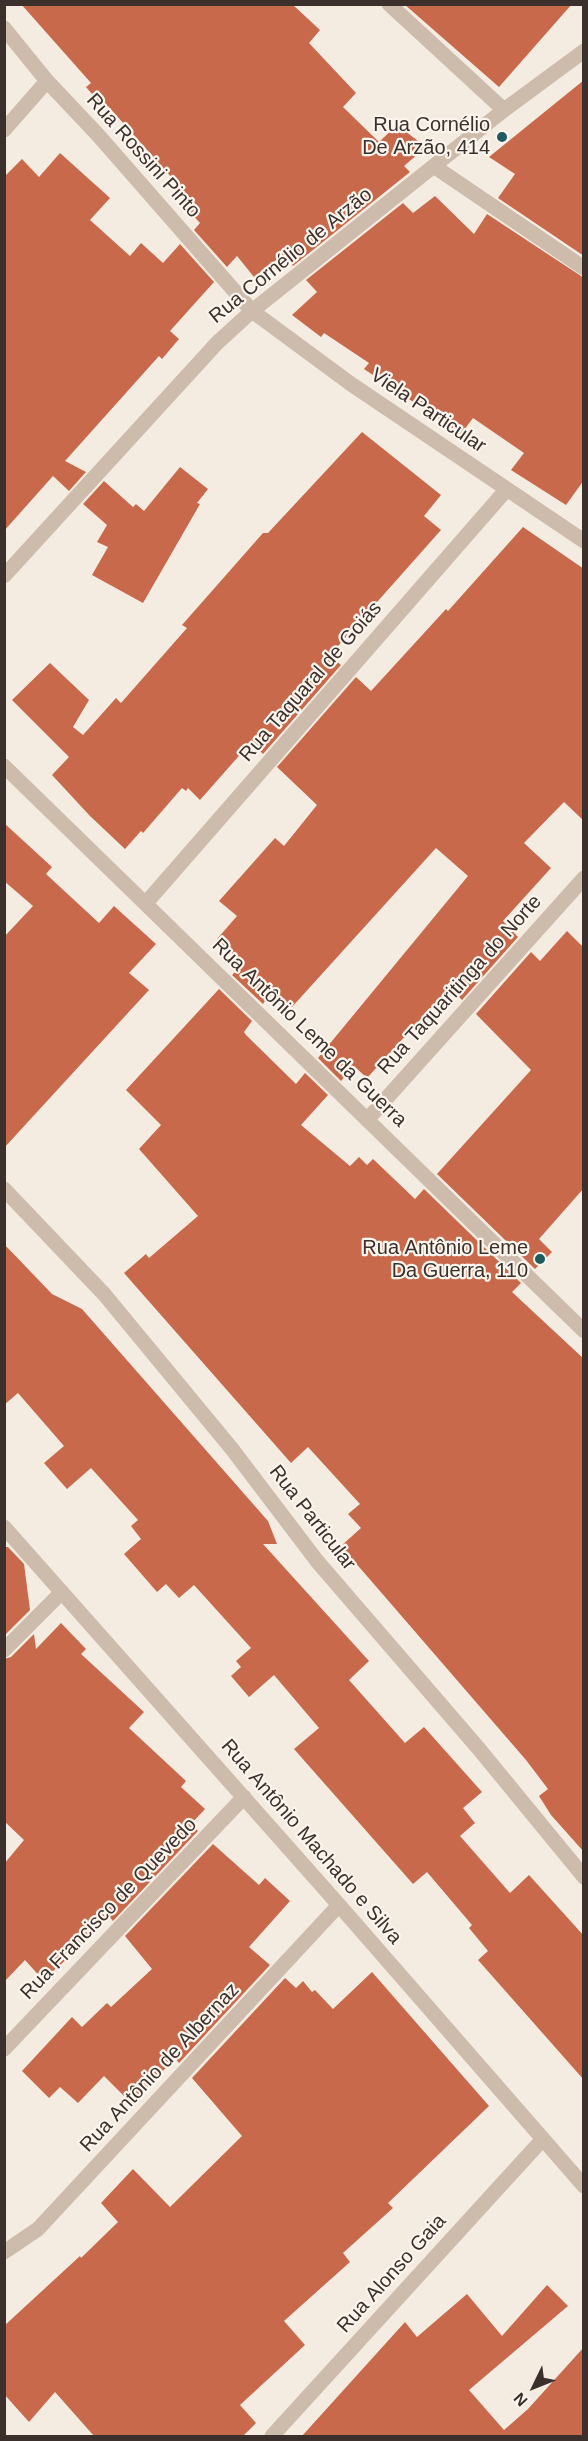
<!DOCTYPE html>
<meta charset="utf-8">
<style>
body{margin:0}
#map{position:relative;width:588px;height:2441px;overflow:hidden;background:#f4ebe1;font-family:Arial,sans-serif}
canvas{display:block}
.frame{position:absolute;inset:0;border:6px solid #3b302b;pointer-events:none}
.north{position:absolute;left:504px;top:2357px;width:60px;height:60px;-webkit-text-stroke:4px #fbf5ee;paint-order:stroke;rotate:227deg;font-size:16px;font-weight:700;line-height:24px;text-align:center;color:#3b302b}
.north::after{content:'';display:block;margin:auto;width:21px;height:27px;background:#3b302b;clip-path:polygon(50% 0,100% 100%,50% 72%,0 100%)}
</style>
<div id="map">
<canvas width="588" height="2441"></canvas>
<div class="frame"></div>
<div class="north">N</div>
</div>
<script>
const ctx = document.querySelector('canvas').getContext('2d');
ctx.lineJoin = 'round';
function fill(path, color) { ctx.fillStyle = color; ctx.fill(path, 'evenodd'); }
const poly = rows => new Path2D(rows.map(r => 'M' + r).join(''));
function trace(path, color, width, dash) { ctx.strokeStyle = color; ctx.lineWidth = width; ctx.lineCap = dash ? 'butt' : 'round'; ctx.setLineDash(dash || []); ctx.stroke(path); }
function drawText(font, color, halo, rows, align = 'center') {
  ctx.font = font + ' Arial,sans-serif'; ctx.lineWidth = 4.5; ctx.setLineDash([]); ctx.textBaseline = 'middle'; ctx.strokeStyle = halo; ctx.fillStyle = color; for (const [text, x, y, turn = 0] of rows) {
    ctx.save(); ctx.translate(x, y); ctx.rotate((+turn || 0) * Math.PI / 180); ctx.textAlign = isNaN(turn) ? turn : align; if (halo) ctx.strokeText(text, 0, 0); ctx.fillText(text, 0, 0); ctx.restore();
  }
}
fill(poly([
 [21,4,292,4,320,30,309,43,356,93,343,107,379,142,397,125,426,147,404,166,410,172,293,266,283,255,254,277,237,256,227,267,194,230,200,223,190,212,197,206,108,106,105,109,86,87,91,83],
 [404,4,572,4,499,87],
 [584,80,584,256,498,198,515,174,489,157],
 [60,153,110,198,90,220,130,256,141,243,163,263,180,244,214,282,170,331,179,339,162,359,159,356,65,461,86,472,69,491,53,476,4,531,4,177,22,159,39,177],
 [435,196,474,234,487,214,584,278,584,480,566,505,511,470,524,453,473,418,461,434,364,369,369,363,324,333,321,337,292,315,317,292,306,280,403,203,413,213],
 [362,432,441,495,424,516,441,530,330,655,341,665,263,754,253,744,247,751,245,749,200,800,188,788,186,791,182,788,143,833,141,831,125,849,90,816,52,775,69,757,12,700,50,663,89,700,73,727,83,735,116,698,121,703,187,628,182,625,263,533,268,533],
 [180,467,208,489,197,503,200,504,143,603,92,575,108,547,97,542,107,525,83,504,104,481,133,507,136,504,144,511],
 [523,527,584,569,584,821,564,802,524,843,551,868,503,921,518,937,462,1000,450,987,367,1078,354,1066,341,1081,318,1058,468,876,436,848,292,1007,272,990,263,1004,232,975,243,964,217,939,237,916,219,901,275,838,284,846,317,805,277,767,356,677,371,691,446,609,448,611],
 [4,823,52,867,46,874,99,923,114,906,156,944,129,973,149,990,4,1148,4,937,33,906,4,881],
 [567,931,584,948,584,1188,539,1239,552,1252,535,1269,437,1174,531,1070,476,1014,531,952,540,961],
 [219,989,252,1021,244,1032,246,1035,296,1084,305,1073,328,1095,301,1125,350,1166,359,1157,367,1165,373,1159,415,1199,424,1189,521,1283,512,1292,584,1359,584,1852,551,1815,539,1796,548,1789,526,1760,341,1546,361,1528,348,1514,360,1504,308,1447,291,1463,124,1273,146,1254,149,1258,198,1216,139,1149,161,1125,126,1090],
 [4,1244,52,1294,82,1309,268,1521,277,1544,263,1544,369,1661,349,1680,405,1743,424,1727,482,1792,463,1808,475,1823,460,1836,510,1893,529,1875,584,1936,584,2080,478,1960,488,1951,469,1928,472,1925,427,1872,413,1884,294,1749,319,1728,274,1675,249,1697,231,1676,241,1667,236,1661,251,1648,194,1585,179,1598,166,1584,157,1592,124,1554,141,1539,131,1526,138,1520,91,1468,67,1489,44,1463,64,1446,18,1393,4,1405],
 [4,1547,8,1547,24,1564,30,1610,4,1636],
 [61,1623,86,1649,81,1654,144,1712,129,1728,186,1781,181,1787,205,1809,191,1824,198,1831,113,1921,107,1914,75,1952,43,1980,25,1960,4,1982,4,1864,24,1840,4,1821,4,1659,11,1657,34,1634,36,1649],
 [213,1844,259,1885,265,1878,290,1901,249,1947,270,1965,179,2063,175,2058,132,2104,104,2076,78,2103,60,2087,49,2098,22,2071,72,2017,82,2027,107,2003,111,2007,152,1969,125,1936],
 [372,1972,489,2106,388,2203,393,2208,343,2253,350,2262,284,2321,305,2345,240,2405,256,2423,243,2436,94,2436,55,2392,29,2422,4,2394,4,2326,80,2256,81,2258,118,2222,101,2203,133,2169,170,2207,242,2136,192,2078,285,1978,296,1988,303,1981,312,1992,315,1990,333,2009],
 [547,2285,568,2306,469,2390,504,2430,528,2409,584,2347,584,2436,302,2436,405,2322,417,2337,467,2294,502,2336]
]), '#c8694b');
trace(poly([
 [389,4,504,110],
 [4,28,47,81,98,135,252,311,351,384,584,541],
 [4,130,47,81],
 [435,167,584,268],
 [4,576,217,343,252,311,504,110,584,51],
 [4,766,584,1331],
 [146,903,507,489],
 [367,1120,584,878],
 [4,1189,104,1294,232,1449,317,1561,479,1749,584,1877],
 [4,1527,339,1905,584,2186],
 [4,1650,62,1592],
 [4,2049,244,1797],
 [4,2252,38,2229,339,1905],
 [272,2436,542,2140]
]), '#cdbbac', 15);
for (const [x, y, r, color] of [
 [502,137,6,"#1f5a5e"],
 [540,1259,6,"#1f5a5e"]
]) { const dot = new Path2D(); dot.arc(x, y, r, 0, 2 * Math.PI); ctx.fillStyle = color; ctx.fill(dot); trace(dot, '#fbf5ee', 2); }
drawText('20px', '#3b302b', '#fbf5ee', [
 ["Rua Cornélio",490,125],
 ["De Arzão, 414",490,148],
 ["Rua Antônio Leme",528,1248],
 ["Da Guerra, 110",528,1271]
], 'right');
drawText('20px', '#3b302b', '#fbf5ee', [
 ["Rua Rossini Pinto",143,156,48],
 ["Rua Cornélio de Arzão",291,256,-39],
 ["Viela Particular",428,411,34],
 ["Rua Taquaral de Goiás",311,682,-49],
 ["Rua Taquaritinga do Norte",460,985,-48],
 ["Rua Antônio Leme da Guerra",309,1033,44],
 ["Rua Particular",312,1518,52],
 ["Rua Antônio Machado e Silva",311,1842,49],
 ["Rua Francisco de Quevedo",109,1909,-46],
 ["Rua Antônio de Albernaz",160,2068,-47],
 ["Rua Alonso Gaia",392,2274,-48]
]);
</script>
